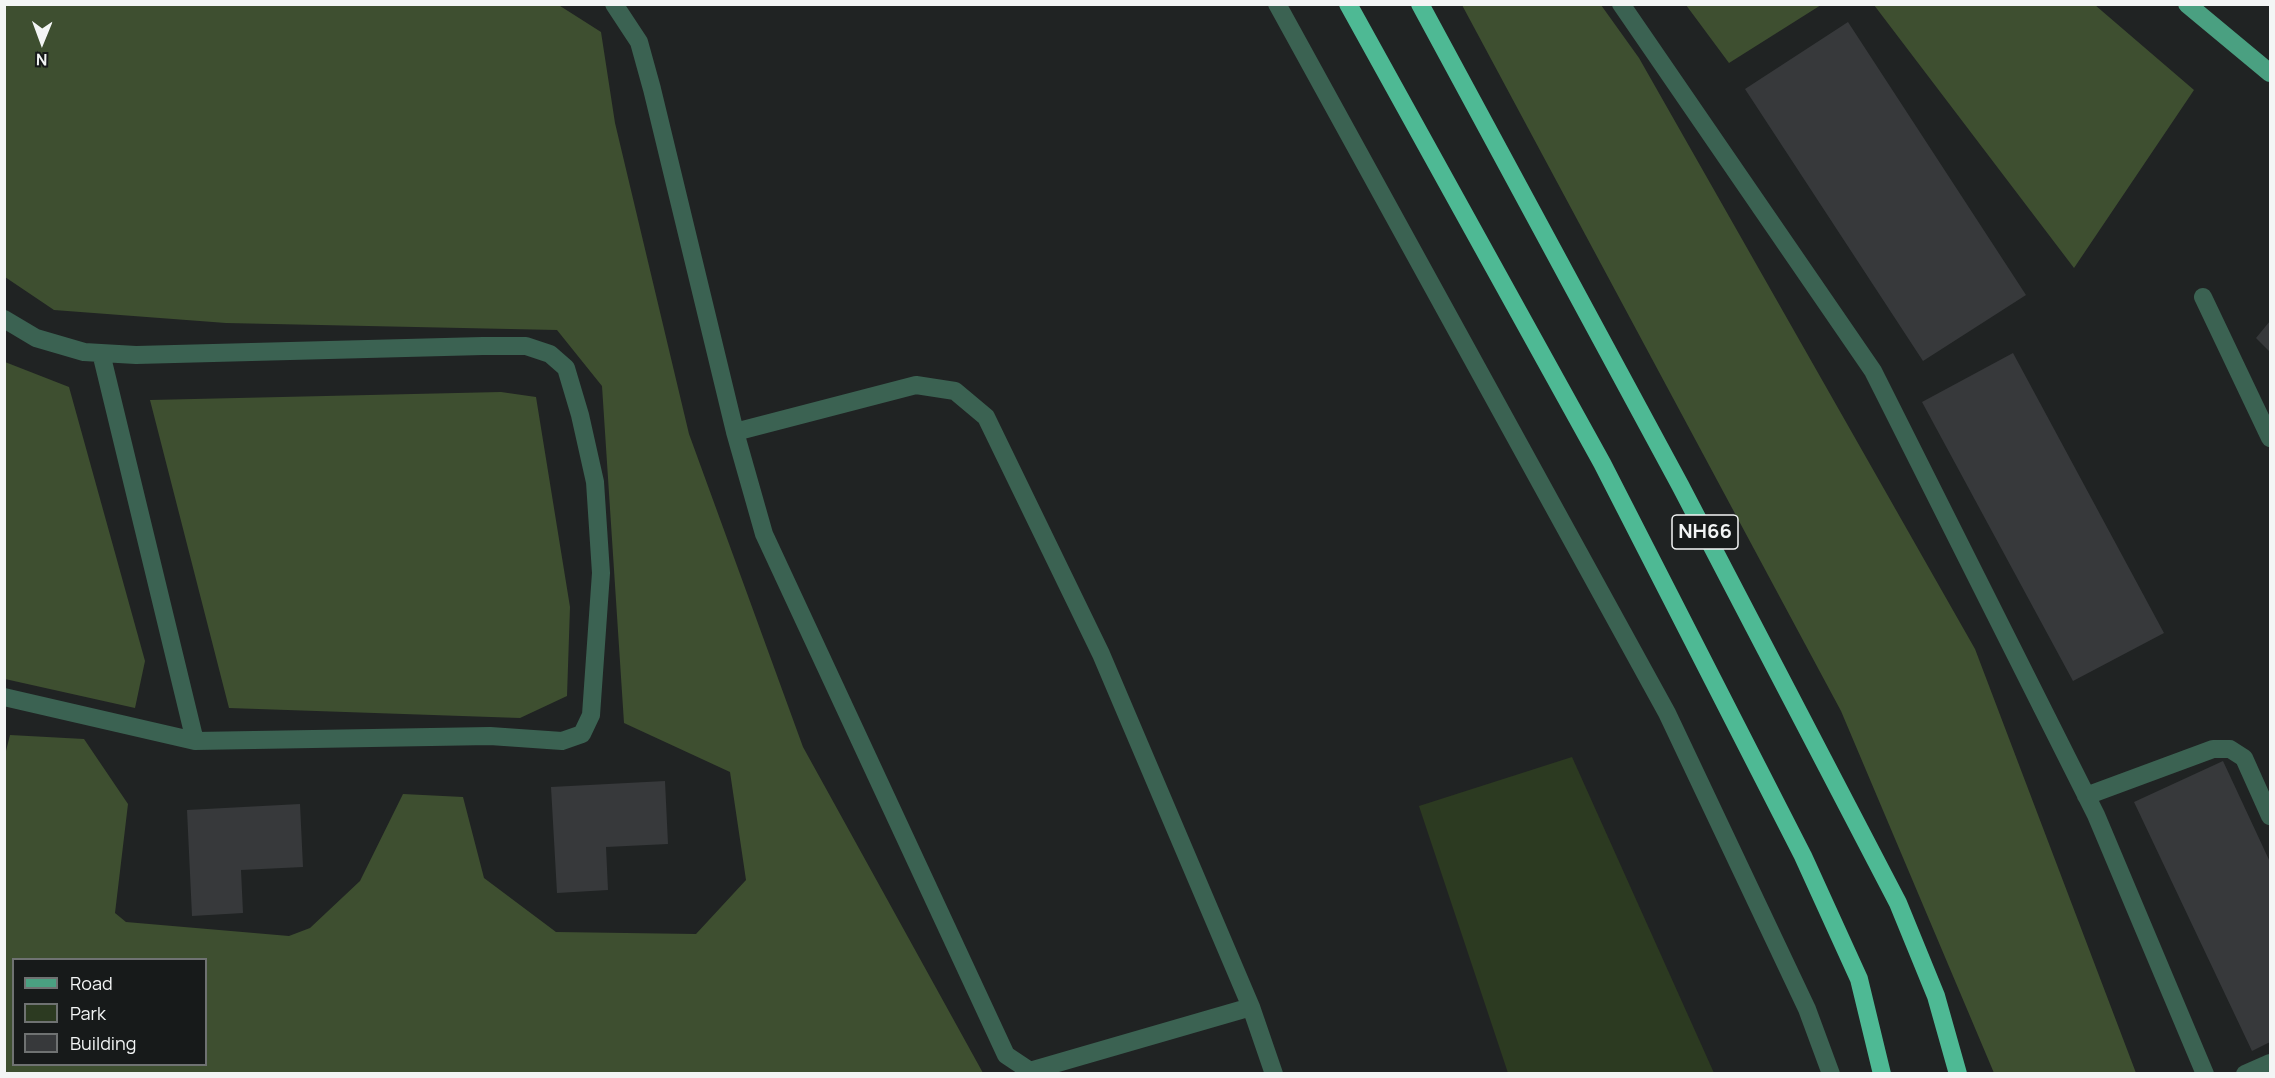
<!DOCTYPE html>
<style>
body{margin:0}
#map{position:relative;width:2275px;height:1078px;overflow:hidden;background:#202323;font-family:Manrope,sans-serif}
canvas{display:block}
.frame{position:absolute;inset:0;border:6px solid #f3f5f5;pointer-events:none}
.legend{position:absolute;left:12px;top:958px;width:195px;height:108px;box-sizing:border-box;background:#171a1a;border:2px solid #6f7272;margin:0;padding:8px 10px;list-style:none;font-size:18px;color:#f3f5f5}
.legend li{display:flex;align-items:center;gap:12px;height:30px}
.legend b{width:30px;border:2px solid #6f7272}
.north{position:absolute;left:12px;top:12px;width:60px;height:60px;-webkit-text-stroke:4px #171a1a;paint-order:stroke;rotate:181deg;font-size:16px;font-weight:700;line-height:24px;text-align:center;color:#f3f5f5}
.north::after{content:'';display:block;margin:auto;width:21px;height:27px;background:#f3f5f5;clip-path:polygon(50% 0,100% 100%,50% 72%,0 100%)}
</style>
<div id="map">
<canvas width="2275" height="1078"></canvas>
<div class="frame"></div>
<ul class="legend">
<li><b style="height:8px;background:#4aa081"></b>Road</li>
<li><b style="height:16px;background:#2c3a21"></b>Park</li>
<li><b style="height:16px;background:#37393b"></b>Building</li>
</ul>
<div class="north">N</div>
</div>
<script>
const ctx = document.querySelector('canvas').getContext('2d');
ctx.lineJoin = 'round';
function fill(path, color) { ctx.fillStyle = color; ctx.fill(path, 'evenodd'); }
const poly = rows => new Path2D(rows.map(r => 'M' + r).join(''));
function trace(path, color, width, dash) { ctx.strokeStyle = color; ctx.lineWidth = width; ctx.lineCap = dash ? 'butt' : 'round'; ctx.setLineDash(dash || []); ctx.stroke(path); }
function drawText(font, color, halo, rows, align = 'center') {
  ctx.font = font + ' Manrope,sans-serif'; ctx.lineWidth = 4.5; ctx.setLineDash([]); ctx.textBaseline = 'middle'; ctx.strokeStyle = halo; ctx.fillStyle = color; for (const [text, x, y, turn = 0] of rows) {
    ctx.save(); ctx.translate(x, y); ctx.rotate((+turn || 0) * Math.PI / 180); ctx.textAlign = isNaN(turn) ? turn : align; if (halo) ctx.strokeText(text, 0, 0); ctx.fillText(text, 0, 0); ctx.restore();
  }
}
fill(poly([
 [1572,757,1714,1073,1508,1073,1419,806]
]), '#2c3a21');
fill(poly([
 [5,4,557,4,601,32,615,123,689,434,803,747,983,1073,5,1073,4,759,10,735,84,739,128,804,115,913,126,922,289,936,310,928,360,881,403,794,463,797,484,878,556,932,696,934,746,880,730,772,624,723,602,386,557,330,226,323,54,310,5,277],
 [14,960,206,960,206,1064,14,1064],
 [1462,5,1601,5,1639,58,1975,649,2136,1073,1994,1073,1841,711],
 [1686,5,1821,5,1729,63],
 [1874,5,2095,5,2194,90,2074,268],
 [5,362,69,387,145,661,135,708,5,679],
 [501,392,536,397,570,607,567,696,520,718,229,708,150,400]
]), '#3e4f30');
fill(poly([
 [1848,22,2026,295,1923,361,1745,89],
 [2270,321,2270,352,2256,338],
 [2013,353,2164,633,2073,681,1922,402],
 [2223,761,2270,862,2270,1042,2252,1051,2134,802],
 [665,781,668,844,606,847,608,890,557,893,551,787],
 [300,804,303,867,241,870,243,913,192,916,187,810]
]), '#37393b');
trace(poly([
 [614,4,639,42,652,89,735,432,764,534,1006,1055,1030,1071,1251,1007],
 [1277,4,1667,713,1807,1009,1831,1074],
 [1621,4,1873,371,2096,815,2205,1074],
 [2203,297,2270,438],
 [4,319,36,338,84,352,101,353,136,355,483,346,526,346,550,354,566,368,580,415,595,482,601,573,591,715,582,734,562,741,490,736,195,741,4,697],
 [101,353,195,741],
 [735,432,916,385,955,391,986,417,1101,654,1251,1007,1274,1074],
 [2086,796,2213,749,2230,749,2244,758,2270,816],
 [2245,1074,2270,1063]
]), '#3b6252', 18);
trace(poly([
 [2187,4,2270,73]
]), '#4aa081', 18);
trace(poly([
 [1348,4,1602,463,1803,856,1859,979,1882,1074],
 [1420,4,1680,485,1898,903,1936,996,1958,1074]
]), '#4eb994', 18);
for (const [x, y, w] of [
 [1705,532,66]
]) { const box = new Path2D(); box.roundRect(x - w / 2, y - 17, w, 34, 4.5); ctx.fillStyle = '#171a1a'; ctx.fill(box); trace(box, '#f3f5f5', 1.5); }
drawText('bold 20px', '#f3f5f5', null, [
 ["NH66",1705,532]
]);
</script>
